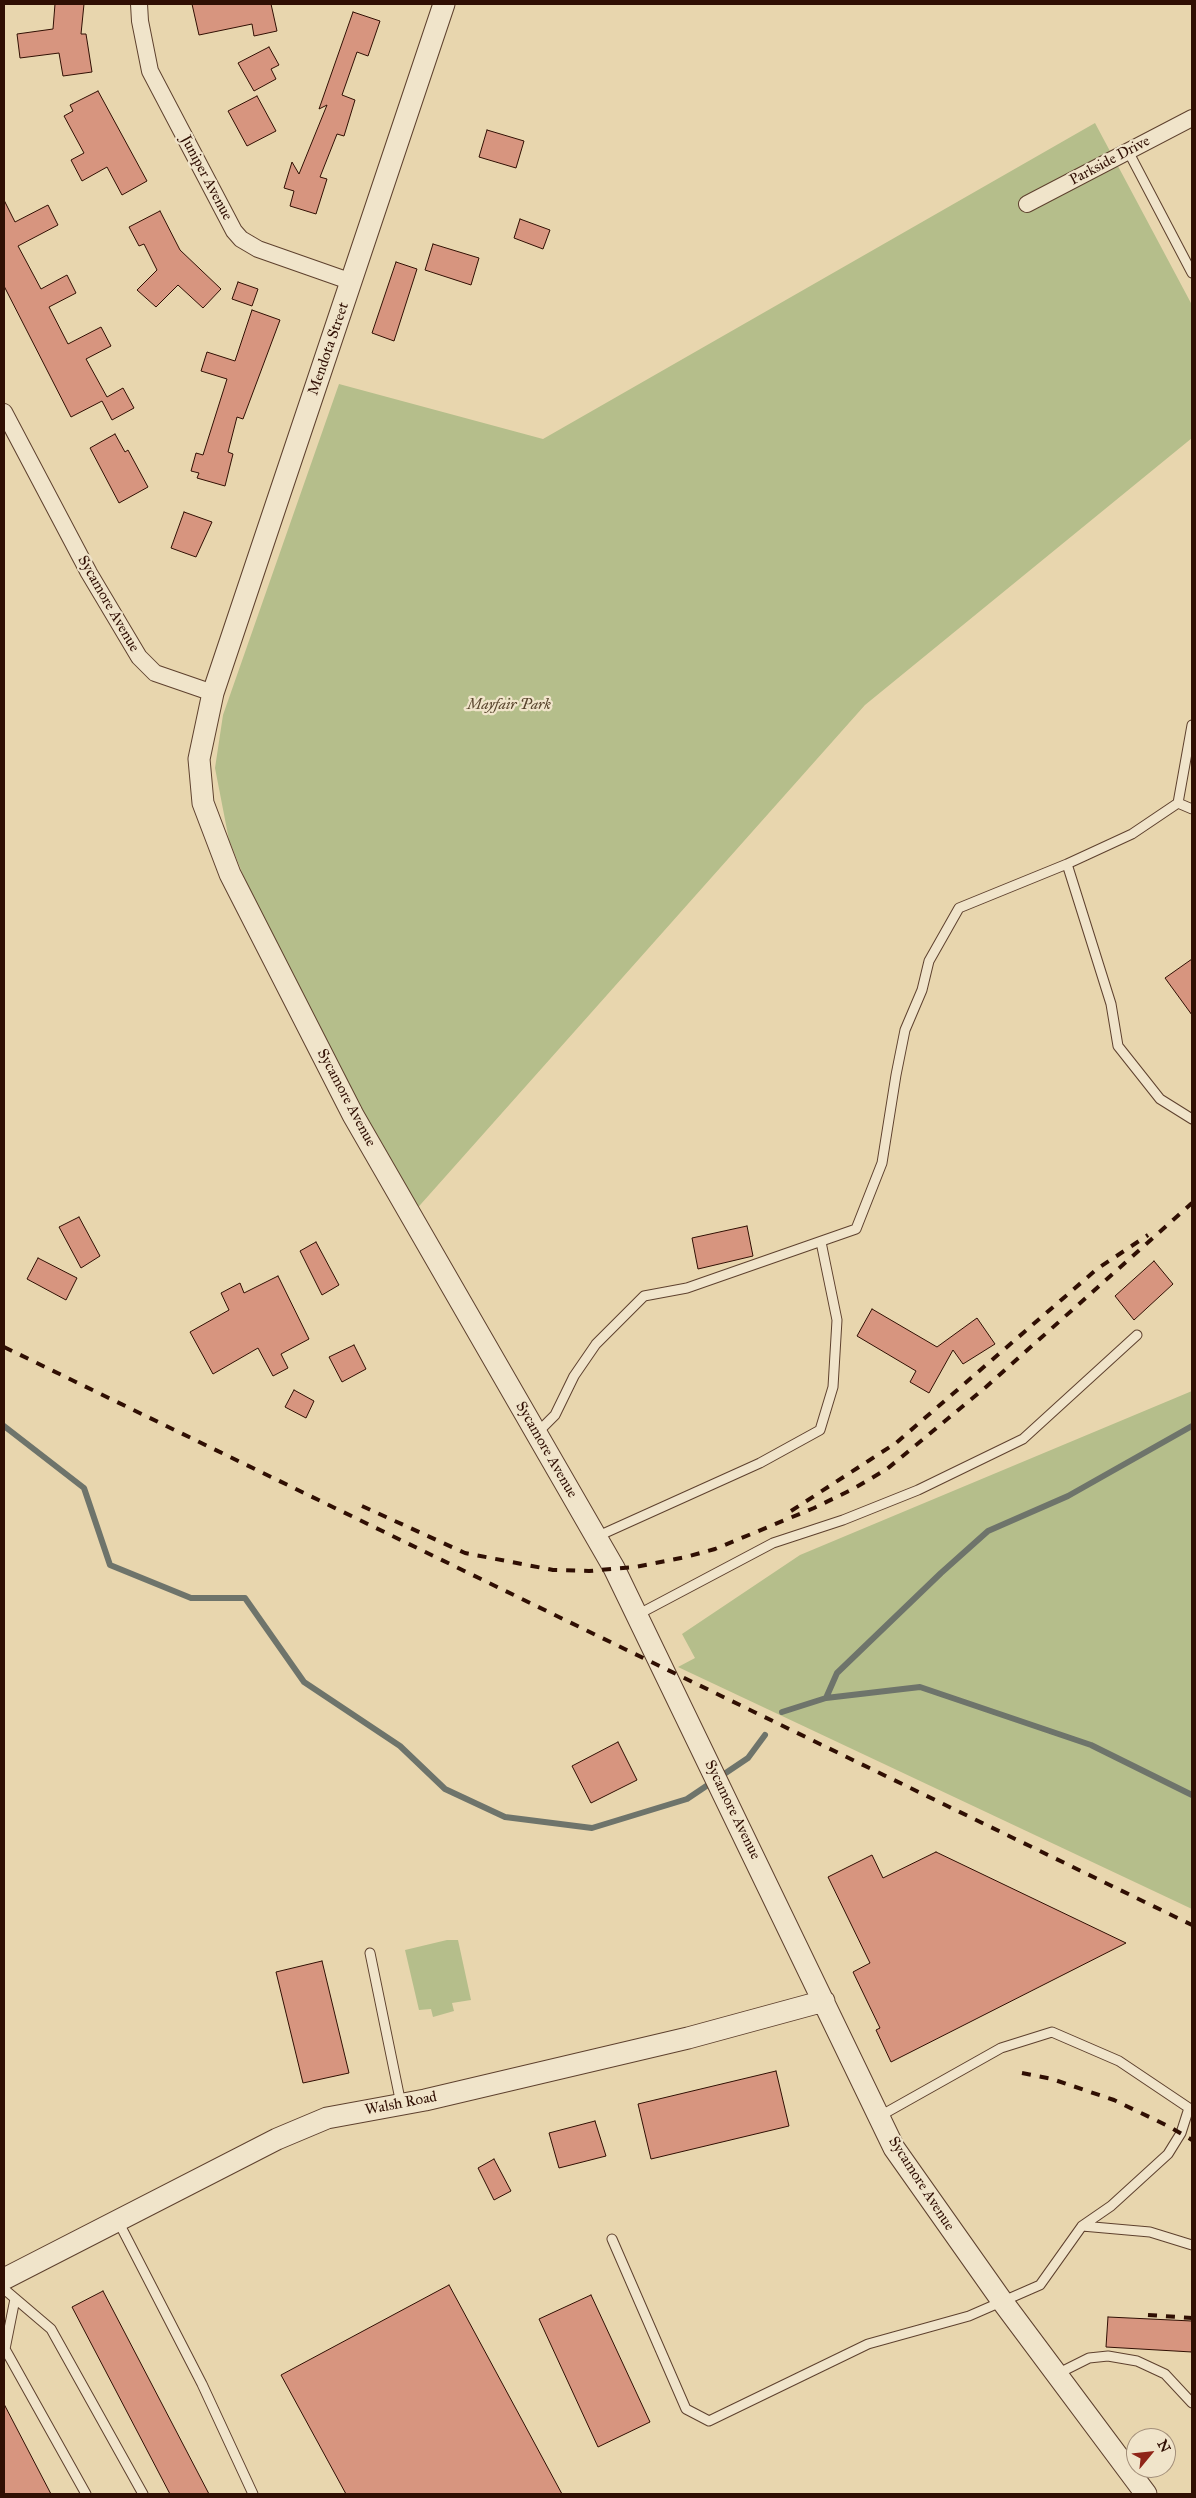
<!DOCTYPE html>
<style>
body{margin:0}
#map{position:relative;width:1196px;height:2498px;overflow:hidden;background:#e8d6ae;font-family:"IM FELL Great Primer",serif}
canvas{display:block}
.frame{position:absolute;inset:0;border:5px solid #300f03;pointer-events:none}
.north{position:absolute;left:1126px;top:2428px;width:50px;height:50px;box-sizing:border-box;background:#f0e4ca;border:1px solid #a38f7a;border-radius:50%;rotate:62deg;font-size:14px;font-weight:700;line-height:20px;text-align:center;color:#300f03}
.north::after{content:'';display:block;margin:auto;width:18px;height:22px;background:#8f2418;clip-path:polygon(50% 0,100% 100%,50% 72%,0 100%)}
</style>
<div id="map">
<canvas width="1196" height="2498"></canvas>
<div class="frame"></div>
<div class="north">N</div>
</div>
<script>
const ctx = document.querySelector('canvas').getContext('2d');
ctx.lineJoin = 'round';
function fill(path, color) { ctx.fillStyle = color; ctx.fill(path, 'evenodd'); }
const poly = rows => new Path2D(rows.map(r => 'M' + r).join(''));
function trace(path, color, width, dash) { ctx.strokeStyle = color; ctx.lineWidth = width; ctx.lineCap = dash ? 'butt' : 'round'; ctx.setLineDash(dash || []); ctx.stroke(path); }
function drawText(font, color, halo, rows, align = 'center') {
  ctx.font = font + ' "IM FELL Great Primer",serif'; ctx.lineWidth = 4.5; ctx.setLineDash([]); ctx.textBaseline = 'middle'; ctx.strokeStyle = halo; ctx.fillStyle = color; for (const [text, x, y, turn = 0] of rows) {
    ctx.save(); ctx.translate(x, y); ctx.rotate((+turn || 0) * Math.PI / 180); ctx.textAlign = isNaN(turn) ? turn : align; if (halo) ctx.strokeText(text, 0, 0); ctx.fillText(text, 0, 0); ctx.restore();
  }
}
fill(poly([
 [1095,123,1192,305,1192,438,865,705,413,1213,248,887,229,840,215,768,223,715,339,384,543,439],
 [1192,1391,1192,1909,678,1667,695,1658,682,1634,800,1555],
 [447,1940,458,1940,471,2000,452,2003,454,2011,433,2017,431,2009,419,2010,405,1950]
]), '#b5be8b');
trace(poly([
 [4,1426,84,1488,110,1565,191,1598,245,1598,304,1682,400,1746,445,1789,505,1817,592,1828,687,1799,748,1758,765,1735],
 [826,1698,837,1673,941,1573,988,1531,1068,1496,1192,1426],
 [782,1712,826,1698,920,1687,1091,1745,1192,1795]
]), '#6e746b', 6);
const building = poly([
 [55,4,84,4,81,34,86,34,92,72,63,76,59,53,20,58,17,34,53,29,55,4],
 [192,4,271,4,277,31,254,36,252,24,199,35,192,4],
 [353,12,380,21,368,56,357,52,342,95,355,100,344,136,337,134,320,177,327,179,316,214,290,206,294,191,284,188,292,162,299,174,327,105,319,109,353,12],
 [269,47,279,65,271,69,276,79,254,91,238,63,269,47],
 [98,91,147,181,122,195,107,167,82,181,71,160,84,153,64,116,73,111,70,105,98,91],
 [257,96,276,131,247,146,228,111,257,96],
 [487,130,524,141,516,168,479,157,487,130],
 [4,200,15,222,48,205,58,225,18,246,41,289,67,275,76,293,49,307,68,344,101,327,111,346,86,359,107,397,123,388,134,408,112,420,102,401,71,417,4,286,4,200],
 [160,211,180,250,221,289,203,308,178,285,156,307,137,290,157,270,144,244,139,246,129,227,160,211],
 [520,219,550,230,543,249,514,238,520,219],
 [433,244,479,258,471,285,425,270,433,244],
 [396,262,417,269,394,341,372,333,396,262],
 [238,282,258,289,252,306,232,299,238,282],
 [252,310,280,320,243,419,237,417,228,452,233,454,225,486,197,478,199,473,191,471,196,453,203,455,227,379,201,371,207,352,235,361,252,310],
 [115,434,125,452,128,450,148,487,119,503,90,448,115,434],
 [184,512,212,522,196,557,171,548,184,512],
 [1192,959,1192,1015,1165,978,1192,959],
 [79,1217,100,1256,81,1268,59,1227,79,1217],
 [747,1226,753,1256,698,1269,692,1238,747,1226],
 [316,1242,339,1285,322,1295,300,1251,316,1242],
 [38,1258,77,1278,66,1300,27,1279,38,1258],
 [1154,1261,1173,1284,1134,1320,1115,1296,1154,1261],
 [278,1276,309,1339,281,1354,288,1368,273,1376,258,1348,213,1374,190,1332,229,1310,221,1293,240,1283,244,1293,278,1276],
 [872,1309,937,1347,977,1318,995,1344,963,1364,953,1350,929,1393,910,1382,916,1371,857,1336,872,1309],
 [354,1345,366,1369,342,1382,329,1357,354,1345],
 [294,1390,314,1401,306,1418,285,1407,294,1390],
 [618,1742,637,1780,591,1803,572,1766,618,1742],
 [936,1852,1126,1943,891,2062,876,2030,880,2028,853,1972,870,1963,828,1877,872,1855,883,1878,936,1852],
 [322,1961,349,2073,303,2083,276,1972,322,1961],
 [776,2071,789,2126,651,2159,638,2104,776,2071],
 [595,2121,606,2156,559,2168,549,2133,595,2121],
 [494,2159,511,2191,494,2200,478,2168,494,2159],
 [449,2285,562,2494,346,2494,281,2375,449,2285],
 [103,2291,209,2494,170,2494,72,2307,103,2291],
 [591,2295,650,2422,598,2447,539,2319,591,2295],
 [1108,2317,1192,2321,1192,2352,1106,2347,1108,2317],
 [4,2404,51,2494,4,2494,4,2404]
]);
fill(building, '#d7957f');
trace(building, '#300f03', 1);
const service = poly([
 [1128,151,1192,273],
 [1178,803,1192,809],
 [1067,864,1111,1004,1118,1046,1160,1099,1192,1119],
 [537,1433,555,1415,574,1376,596,1344,644,1296,687,1288,856,1229,882,1163,896,1075,905,1030,922,990,929,961,959,908,1067,864,1132,834,1178,803,1192,725],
 [596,1537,760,1463,820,1430,833,1387,837,1320,821,1242],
 [637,1615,773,1543,843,1520,918,1490,1023,1439,1137,1335],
 [370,1953,401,2104],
 [118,2221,202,2384,253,2494],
 [1082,2226,1150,2232,1192,2245],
 [612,2239,686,2409,709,2421,868,2344,969,2316,1040,2285,1082,2226,1111,2206,1168,2154,1181,2133,1189,2108,1119,2061,1052,2032,1001,2048,880,2116],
 [4,2289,51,2329,143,2494],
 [15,2299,5,2349,86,2494],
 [1057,2374,1089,2358,1108,2356,1137,2361,1165,2374,1192,2403]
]);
const minor = poly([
 [139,4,140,21,150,71,234,231,241,239,258,249,352,282],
 [1027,204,1192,118],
 [4,412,89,573,139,657,155,673,213,693]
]);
const tertiary = poly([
 [444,4,213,693,199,759,203,803,230,874,353,1115,614,1568,894,2148,1002,2301,1146,2494],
 [4,2279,277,2139,327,2118,425,2100,688,2038,824,2001]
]);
trace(service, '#5e412e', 11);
trace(minor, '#5e412e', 18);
trace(tertiary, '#5e412e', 23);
trace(service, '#f0e4ca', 9);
trace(minor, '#f0e4ca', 16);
trace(tertiary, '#f0e4ca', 21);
trace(poly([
 [4,1347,1192,1925],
 [362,1506,465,1553,553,1570,589,1571,635,1567,686,1557,715,1549,814,1508,853,1489,887,1469,986,1387,1192,1203],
 [791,1511,896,1443,1097,1269,1148,1235],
 [1022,2073,1052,2079,1114,2100,1170,2127,1192,2140],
 [1148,2315,1192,2318]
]), '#300f03', 4, [9, 9]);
drawText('15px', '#300f03', '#f0e4ca', [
 ["Parkside Drive",1110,161,-28],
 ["Juniper Avenue",206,178,62],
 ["Mendota Street",329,349,-71],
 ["Sycamore Avenue",108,604,60],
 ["Sycamore Avenue",346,1098,62],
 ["Sycamore Avenue",546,1450,60],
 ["Sycamore Avenue",732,1810,64],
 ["Walsh Road",401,2104,-11],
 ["Sycamore Avenue",921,2184,57]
]);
drawText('italic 15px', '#58442c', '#f0e4ca', [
 ["Mayfair Park",509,705]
]);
</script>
